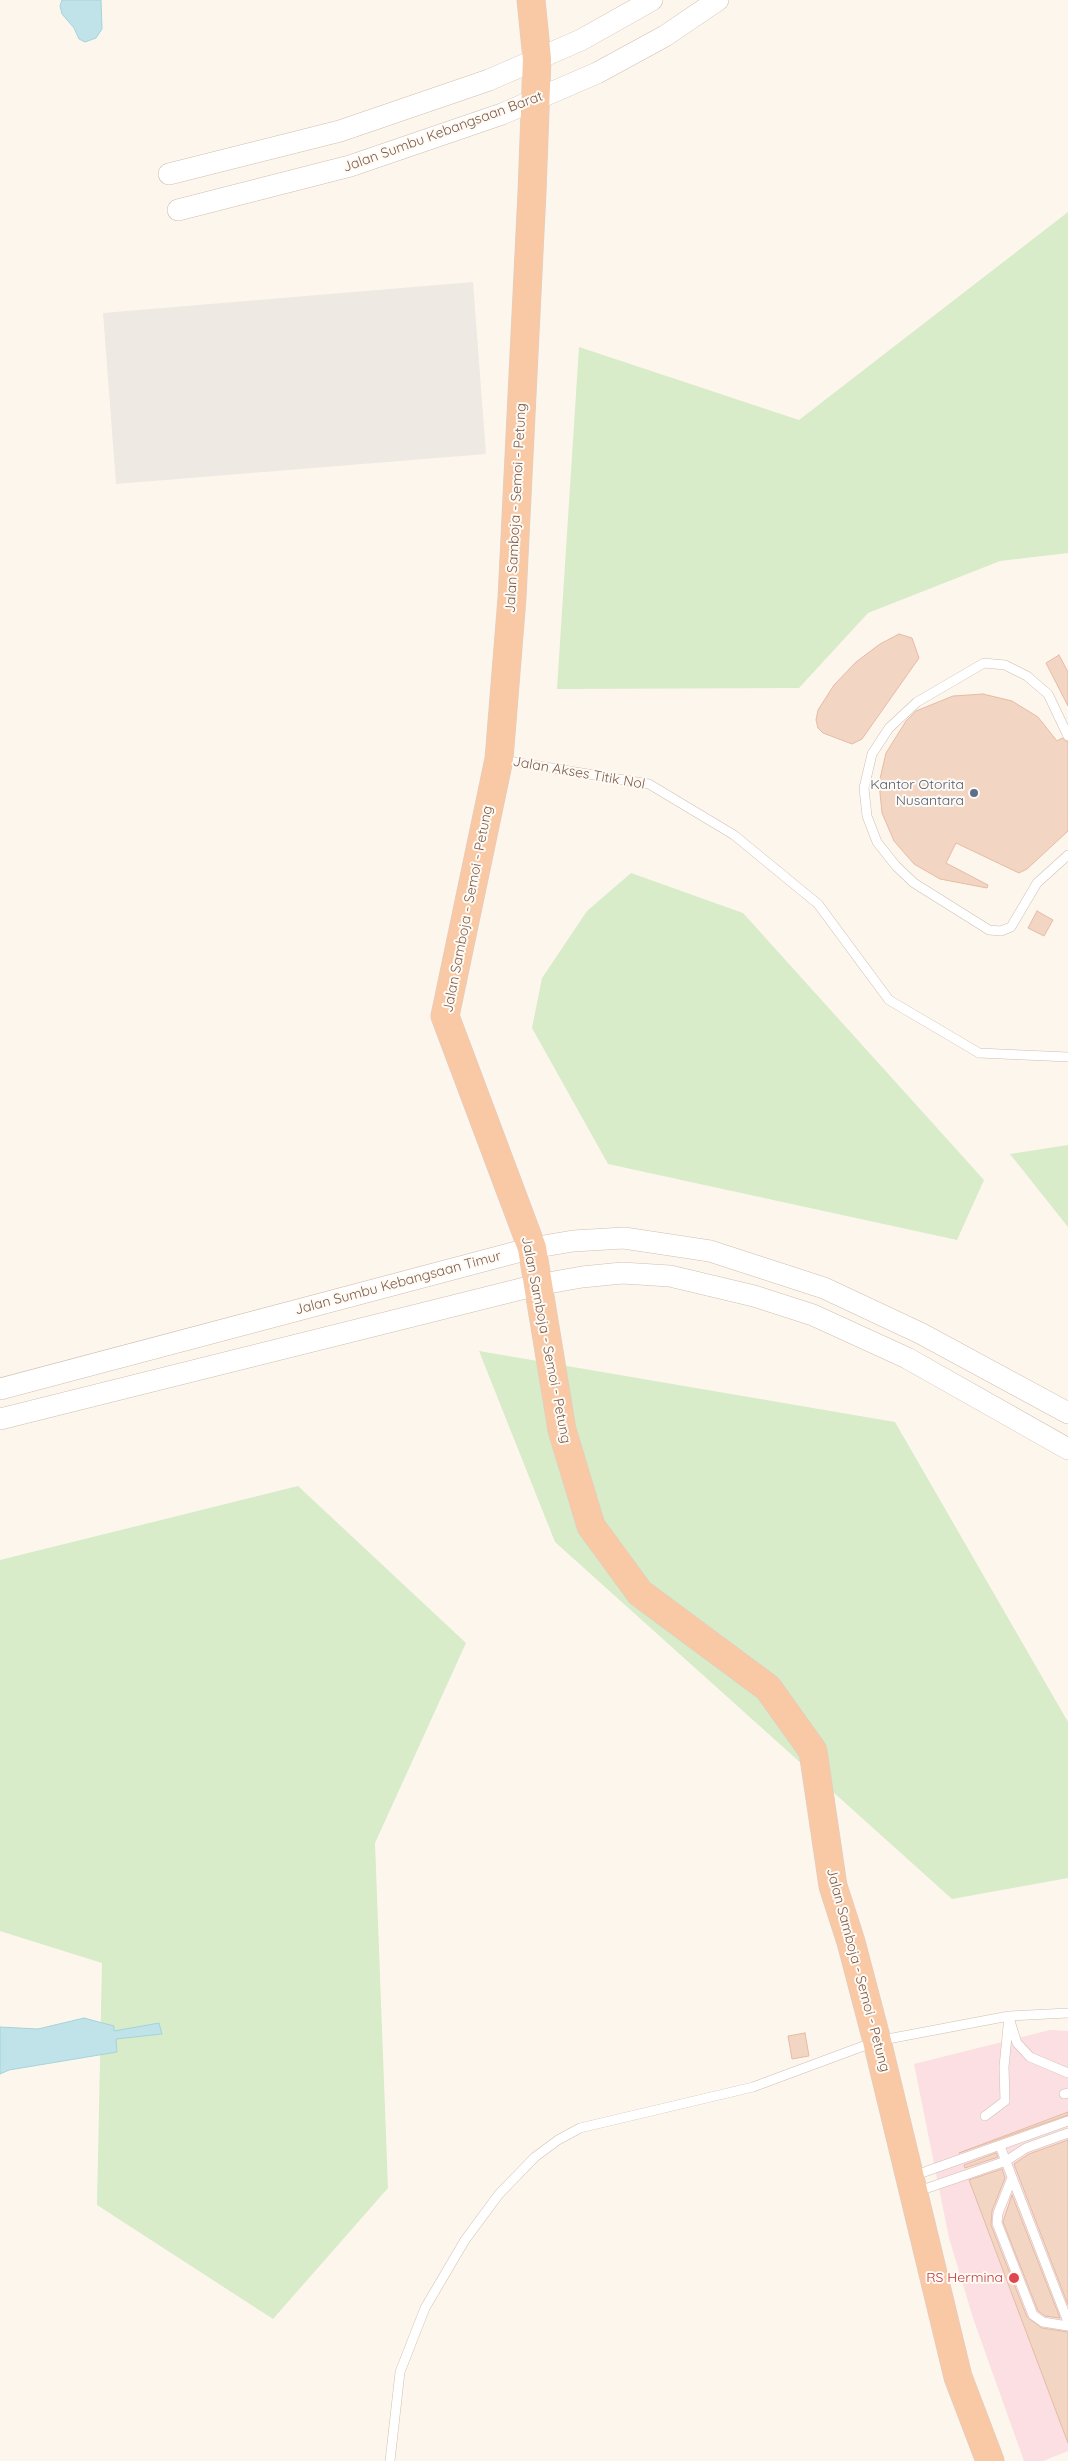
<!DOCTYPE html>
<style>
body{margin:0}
canvas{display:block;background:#fdf6ec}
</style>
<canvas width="1068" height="2461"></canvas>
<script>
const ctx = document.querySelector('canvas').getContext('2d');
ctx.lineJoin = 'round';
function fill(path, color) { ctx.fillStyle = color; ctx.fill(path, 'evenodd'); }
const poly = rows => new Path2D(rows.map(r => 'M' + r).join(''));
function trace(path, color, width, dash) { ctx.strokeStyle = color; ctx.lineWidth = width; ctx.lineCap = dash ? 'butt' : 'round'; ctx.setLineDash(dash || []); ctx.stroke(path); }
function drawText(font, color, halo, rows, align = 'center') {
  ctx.font = font + ' Quicksand,sans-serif'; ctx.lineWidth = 4; ctx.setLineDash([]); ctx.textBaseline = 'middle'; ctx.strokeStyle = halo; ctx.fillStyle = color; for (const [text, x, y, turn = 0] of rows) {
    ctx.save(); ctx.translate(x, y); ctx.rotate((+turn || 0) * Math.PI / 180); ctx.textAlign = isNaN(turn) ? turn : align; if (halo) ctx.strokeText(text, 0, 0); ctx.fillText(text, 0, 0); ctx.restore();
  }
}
fill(poly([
 [473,282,486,454,116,484,103,313]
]), '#efe9e4');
fill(poly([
 [1050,2030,1068,2031,1068,2451,1043,2461,1024,2461,973,2318,949,2238,914,2064]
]), '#fbdfe3');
fill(poly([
 [1068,212,1068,553,1000,561,868,613,799,688,557,689,579,347,799,420],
 [631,873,743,913,984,1180,957,1240,608,1164,532,1028,542,978,587,911],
 [1068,1145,1068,1227,1010,1154],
 [479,1351,895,1422,1068,1722,1068,1878,952,1899,555,1542],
 [298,1486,466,1643,375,1843,388,2188,273,2319,97,2205,102,1963,0,1931,0,1560]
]), '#d8ecc9');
const water = poly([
 [62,0,101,0,102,29,96,38,85,42,79,39,74,28,62,14,60,6,62,0],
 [84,2018,114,2026,114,2031,159,2023,162,2034,116,2039,117,2052,9,2070,0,2074,0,2027,38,2029,84,2018]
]);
fill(water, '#bfe3e8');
trace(water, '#a5d3da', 1);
const building = poly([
 [899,634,912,638,919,658,862,739,852,744,823,733,818,728,816,720,818,710,834,685,856,662,880,644,899,634],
 [1059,655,1068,672,1068,706,1046,663,1059,655],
 [983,694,1012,701,1038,717,1057,741,1062,738,1068,742,1068,831,1027,869,1019,873,956,843,946,863,988,885,987,888,940,879,914,864,894,841,882,813,879,783,886,753,906,721,916,711,953,696,983,694],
 [1037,911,1053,920,1044,936,1028,928,1037,911],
 [805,2033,809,2056,792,2059,788,2036,805,2033],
 [1068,2112,1068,2115,959,2153,1068,2112],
 [1068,2140,1068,2305,1014,2164,1029,2154,1068,2140],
 [996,2153,998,2157,965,2168,964,2165,996,2153],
 [1002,2169,1005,2178,992,2211,991,2225,1027,2317,1042,2328,1068,2332,1068,2443,969,2180,1002,2169],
 [1012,2195,1060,2318,1045,2316,1038,2311,1003,2222,1012,2195]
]);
fill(building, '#f3d5c3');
trace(building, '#e6bba3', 1);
const service = poly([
 [1068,736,1048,694,1027,676,1005,665,984,663,917,702,889,728,872,754,864,788,867,816,877,842,896,866,914,883,989,930,1001,931,1011,927,1037,883,1068,855],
 [502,760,649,784,734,835,818,904,889,1000,979,1053,1068,1057],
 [1010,2021,1017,2043,1030,2057,1068,2073],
 [1064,2094,1068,2093],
 [985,2116,1005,2101,1004,2067,1009,2016],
 [1000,2146,1068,2322],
 [913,2176,1068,2121],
 [1012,2178,998,2213,997,2223,1033,2315,1043,2322,1068,2326],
 [916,2192,1006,2161,1026,2148,1068,2133],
 [390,2461,400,2372,425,2308,465,2240,499,2194,535,2157,558,2140,580,2128,753,2087,877,2041,1009,2016,1068,2013]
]);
const tertiary = poly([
 [169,174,340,131,489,80,581,40,652,0],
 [178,210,350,166,502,114,597,73,665,36,718,0],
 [0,1389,532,1248,573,1241,624,1238,710,1251,824,1288,920,1333,1068,1413],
 [0,1419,537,1285,582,1277,622,1273,670,1276,754,1296,813,1315,907,1358,1068,1449]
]);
const trunk = poly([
 [531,0,537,59,532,192,512,598,499,759,445,1016,532,1248,562,1430,591,1526,640,1593,768,1688,813,1751,833,1886,851,1942,877,2041,958,2377,990,2461]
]);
trace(service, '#d1beb0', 10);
trace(tertiary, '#d1beb0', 22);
trace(trunk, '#dad1cd', 29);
trace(service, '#fff', 9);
trace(tertiary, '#fff', 21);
trace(trunk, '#f9c8a4', 28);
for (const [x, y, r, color] of [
 [974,793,5,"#5c6f8a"],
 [1014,2278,6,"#e0444e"]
]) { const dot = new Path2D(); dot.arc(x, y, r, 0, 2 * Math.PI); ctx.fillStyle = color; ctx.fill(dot); trace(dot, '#fffaf3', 2); }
drawText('14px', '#7a5c4d', '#fffaf3', [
 ["Jalan Sumbu Kebangsaan Barat",443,132,-20],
 ["Jalan Samboja - Semoi - Petung",516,508,-87],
 ["Jalan Akses Titik Nol",579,773,10],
 ["Jalan Samboja - Semoi - Petung",468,909,-79],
 ["Jalan Sumbu Kebangsaan Timur",398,1283,-15],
 ["Jalan Samboja - Semoi - Petung",546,1340,79],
 ["Jalan Samboja - Semoi - Petung",858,1970,75]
]);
drawText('14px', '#4e5e75', '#fffaf3', [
 ["Kantor Otorita",964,785],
 ["Nusantara",964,801]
], 'right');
drawText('14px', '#be3a42', '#fffaf3', [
 ["RS Hermina",1003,2278]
], 'right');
</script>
